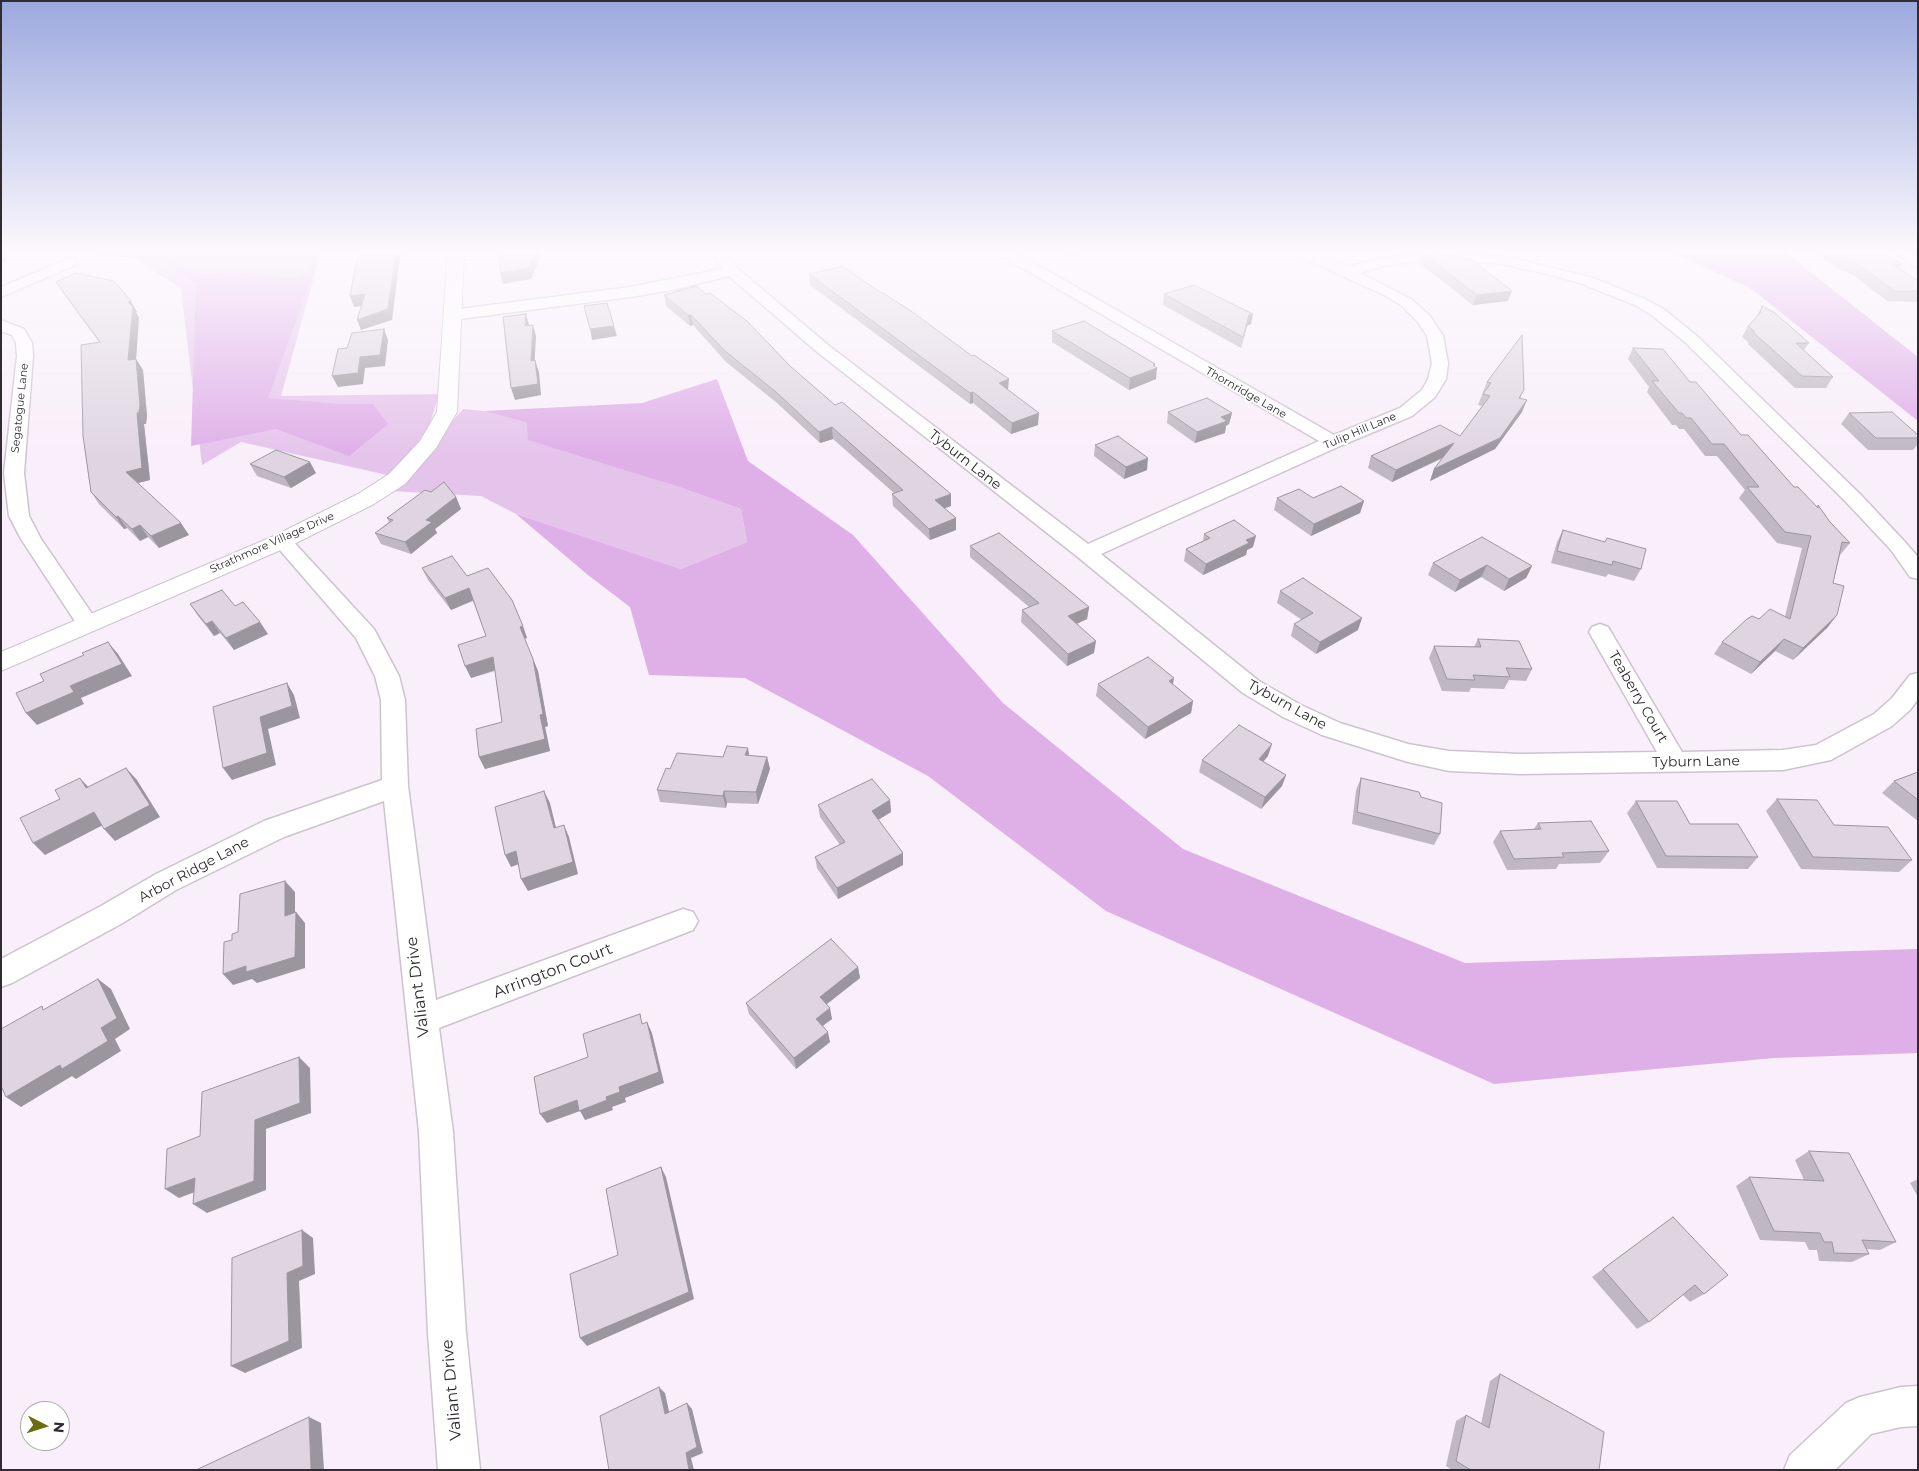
<!DOCTYPE html>
<style>
body{margin:0}
#map{position:relative;width:1919px;height:1471px;overflow:hidden;background:#f9effa;font-family:Montserrat,sans-serif}
canvas{display:block}
.frame{position:absolute;inset:0;border:2px solid #302c31;pointer-events:none}
.north{position:absolute;left:20px;top:1401px;width:50px;height:50px;box-sizing:border-box;background:#fff;border:1px solid #acabad;border-radius:50%;rotate:95deg;font-size:14px;font-weight:700;line-height:20px;text-align:center;color:#302c31}
.north::after{content:'';display:block;margin:auto;width:18px;height:22px;background:#6a6c0e;clip-path:polygon(50% 0,100% 100%,50% 72%,0 100%)}
</style>
<div id="map">
<canvas width="1919" height="1471"></canvas>
<div class="frame"></div>
<div class="north">N</div>
</div>
<script>
const ctx = document.querySelector('canvas').getContext('2d');
ctx.lineJoin = 'round';
function fill(path, color) { ctx.fillStyle = color; ctx.fill(path, 'evenodd'); }
const poly = rows => new Path2D(rows.map(r => 'M' + r).join(''));
function trace(path, color, width, dash) { ctx.strokeStyle = color; ctx.lineWidth = width; ctx.lineCap = dash ? 'butt' : 'round'; ctx.setLineDash(dash || []); ctx.stroke(path); }
function drawText(font, color, halo, rows, align = 'center') {
  ctx.font = font + ' Montserrat,sans-serif'; ctx.lineWidth = 4; ctx.setLineDash([]); ctx.textBaseline = 'middle'; ctx.strokeStyle = halo; ctx.fillStyle = color; for (const [text, x, y, turn = 0] of rows) {
    ctx.save(); ctx.translate(x, y); ctx.rotate((+turn || 0) * Math.PI / 180); ctx.textAlign = isNaN(turn) ? turn : align; if (halo) ctx.strokeText(text, 0, 0); ctx.fillText(text, 0, 0); ctx.restore();
  }
}
fill(poly([
 [74,252,321,252,281,396,439,394,426,437,387,475,241,442,202,465,181,289,136,259],
 [463,409,484,411,527,423,673,485,741,509,747,542,681,569,516,514,481,496,390,491]
]), '#e5c4eb');
fill(poly([
 [1672,252,1785,252,1918,357,1918,421,1750,288],
 [320,255,268,398,341,404,373,404,388,424,349,456,276,429,191,446,196,284,167,263,203,274,232,272,299,278],
 [717,379,748,461,853,535,1003,703,1183,849,1465,963,1918,949,1918,1053,1774,1058,1494,1084,1106,911,928,776,745,678,649,675,630,607,588,575,516,514,681,569,747,542,741,509,673,485,528,440,527,423,484,411,642,403]
]), '#dfafe8');
const street = poly([
 [712,252,726,252,737,268,828,345,1088,544,1319,441,1000,255,998,252,1015,252,1334,435,1400,408,1422,390,1428,379,1432,363,1427,336,1418,322,1401,305,1388,297,1297,255,1295,252,1313,252,1347,267,1382,258,1421,253,1503,256,1590,277,1645,299,1665,310,1698,337,1861,495,1905,542,1918,557,1918,579,1910,577,1891,550,1847,503,1686,343,1653,316,1635,305,1580,283,1555,276,1503,264,1460,261,1421,261,1383,266,1360,273,1411,299,1430,316,1443,336,1448,363,1446,379,1435,397,1412,416,1340,446,1101,554,1259,681,1301,705,1340,723,1408,744,1449,751,1520,754,1657,752,1589,632,1592,627,1600,624,1608,627,1682,752,1783,750,1816,745,1874,714,1892,698,1910,675,1918,673,1918,699,1910,710,1892,726,1831,760,1783,770,1520,774,1449,771,1408,762,1322,735,1283,717,1243,693,1079,558,816,351,729,276,672,290,630,297,452,320,446,318,444,315,446,312,452,310,630,287,722,269,712,252],
 [1895,252,1911,252,1918,256,1918,267,1913,266,1895,252],
 [70,258,75,259,77,262,75,265,1,297,1,287,70,258],
 [1,320,24,329,32,343,33,356,24,473,29,516,41,539,99,624,96,629,88,631,80,629,21,539,9,516,4,473,17,356,16,343,12,335,1,331,1,320],
 [282,535,289,537,374,629,399,676,405,700,408,786,436,1000,683,909,693,912,698,921,693,930,439,1028,453,1132,466,1333,480,1470,438,1470,428,1333,419,1132,384,801,284,837,176,890,121,924,12,983,1,987,1,959,101,906,156,874,264,821,382,780,381,700,375,676,356,638,272,541,275,537,282,535],
 [1918,1386,1918,1426,1901,1427,1871,1434,1835,1470,1784,1470,1790,1455,1846,1403,1860,1397,1901,1387,1918,1386]
]);
const secondary = poly([
 [448,252,464,252,457,412,436,448,405,484,374,504,290,546,1,671,1,652,274,536,358,494,389,474,420,441,437,412,448,252]
]);
trace(street, '#cdc3ce', 3);
trace(secondary, '#cdc3ce', 2);
fill(street, '#fff');
fill(secondary, '#fff');
fill(poly([
 [1063,252,1089,252,1072,256],
 [1814,252,1884,252,1902,264,1899,268,1918,281,1918,302,1887,301,1857,278,1846,271,1842,271],
 [1422,253,1508,301,1473,305,1419,263],
 [809,274,881,293,1008,390,1038,425,1011,434,973,403,970,404,810,285],
 [56,282,131,301,137,312,136,312,139,318,136,359,143,370,147,416,146,424,144,424,150,480,138,483,189,535,159,548,148,537,140,541,127,528,124,529,99,504,91,492,99,342,63,293],
 [1164,294,1253,314,1251,324,1247,326,1241,348,1163,305],
 [664,295,790,366,951,506,944,508,956,518,956,530,930,540,893,506,892,494,894,493,833,439,820,443,777,403,726,362,693,325,690,326,666,306],
 [1762,306,1809,343,1804,350,1833,377,1826,388,1795,388,1748,344,1748,342,1742,337,1748,326,1756,318],
 [1052,331,1155,364,1156,379,1129,390,1052,342],
 [1522,335,1521,399,1522,412,1495,449,1430,481,1434,469,1443,458,1392,482,1368,468,1371,456,1460,436,1482,406,1478,405,1487,382],
 [1633,348,1690,382,1741,435,1794,487,1817,508,1818,505,1830,522,1850,543,1840,555,1833,583,1828,627,1793,660,1775,651,1751,674,1714,654,1722,642,1759,619,1785,616,1802,548,1777,543,1739,498,1745,490,1717,456,1705,456,1684,429,1679,429,1676,425,1672,425,1647,392,1649,387,1628,359],
 [1168,412,1232,413,1229,424,1226,426,1225,433,1195,443,1167,423],
 [1849,413,1918,438,1918,444,1913,450,1868,450,1841,424],
 [1095,445,1147,470,1124,479,1094,456],
 [250,464,316,473,291,488,257,476],
 [431,492,456,497,461,509,435,529,437,533,411,554,381,544,375,533,389,522,387,518],
 [1277,498,1313,498,1364,501,1360,513,1311,536,1274,510],
 [1563,530,1641,569,1634,581,1608,574,1606,577,1551,563,1557,542],
 [1204,534,1253,547,1247,550,1246,555,1203,575,1184,561,1186,549,1203,541],
 [970,546,1089,607,1087,619,1077,624,1094,653,1067,666,1021,622,1022,610,1029,607,970,557],
 [1433,563,1532,566,1526,578,1504,591,1481,577,1455,592,1428,575],
 [422,568,467,576,512,600,527,638,524,639,538,671,548,726,545,727,550,751,485,769,479,757,502,722,495,671,471,678,486,636,473,601,451,610,428,580],
 [1280,591,1358,630,1316,654,1291,636,1294,624,1302,620,1277,603],
 [190,604,235,606,268,634,234,650,220,633,214,636,198,616],
 [1478,639,1532,669,1526,681,1509,680,1504,689,1471,688,1469,692,1442,691,1429,658,1434,646,1474,647],
 [1098,684,1173,684,1193,701,1191,713,1145,739,1096,696],
 [749,756,767,757,770,769,758,804,727,803,726,808,660,802,657,790,670,769,723,757],
 [1268,756,1263,762,1286,775,1282,786,1261,809,1199,772,1202,760],
 [1918,772,1918,821,1882,793,1894,781],
 [1361,778,1421,797,1440,834,1434,845,1352,824,1356,790],
 [1777,799,1834,825,1912,860,1899,872,1801,869,1766,811],
 [890,800,891,812,878,820,903,865,838,899,817,868,815,857,840,845,820,817,818,805],
 [1636,801,1690,824,1758,857,1748,869,1657,868,1627,813],
 [1538,823,1609,851,1600,863,1559,864,1556,869,1507,870,1493,842,1500,831,1533,830],
 [858,967,860,978,826,1004,832,1019,823,1026,830,1042,796,1069,749,1014,746,1003],
 [1809,1151,1896,1242,1880,1250,1866,1249,1869,1254,1852,1262,1819,1261,1817,1250,1809,1250,1805,1242,1760,1240,1736,1186,1749,1177,1804,1180,1795,1160],
 [1918,1179,1918,1197,1910,1183],
 [1673,1217,1704,1294,1690,1302,1683,1295,1649,1322,1637,1329,1592,1277],
 [1500,1374,1599,1470,1452,1470,1446,1466,1456,1421,1466,1415,1481,1424,1490,1381]
]), '#bfb7c1');
fill(poly([
 [1,252,7,261,1,264],
 [396,252,402,252,399,264,392,320,361,330,357,320],
 [535,252,543,252,531,279,503,284,500,273],
 [1073,252,1089,252,1072,256],
 [1512,291,1508,301,1473,305,1477,295],
 [365,294,370,305,354,307,350,296],
 [131,301,137,312,136,312,139,318,136,359,143,370,147,416,146,424,144,424,150,480,134,484,126,472,137,413,128,360,128,302],
 [526,314,529,325,525,326],
 [1253,314,1251,324,1247,326,1241,348,1249,315],
 [688,315,691,315,693,325,690,326],
 [533,325,536,336,534,372,531,361],
 [614,326,617,336,592,340,590,329],
 [384,329,388,340,385,366,365,368,363,384,338,387,332,376,360,357],
 [535,360,539,372,541,395,515,400,511,388],
 [1155,364,1154,369,1157,368,1156,379,1129,390,1130,378],
 [1009,379,1008,390,999,383],
 [973,392,973,403,970,404,970,393],
 [1527,400,1522,412,1495,449,1430,481,1434,469],
 [1039,413,1038,425,1011,434,1012,423],
 [1232,413,1229,424,1226,426,1225,433,1195,443,1197,432,1221,417],
 [832,427,833,439,820,443,819,432],
 [1454,443,1450,454,1392,482,1396,470],
 [1148,458,1147,470,1124,479,1126,467],
 [310,462,316,473,291,488,284,477],
 [951,494,951,506,935,512,935,500],
 [456,497,461,509,435,529,437,533,411,554,405,542,426,520],
 [1364,501,1360,513,1311,536,1314,524],
 [118,516,127,528,124,529,116,517],
 [956,518,956,530,930,540,929,529],
 [181,523,189,535,159,548,151,536],
 [140,525,148,537,140,541,132,529],
 [1256,536,1253,547,1247,550,1246,555,1203,575,1206,564,1246,540],
 [1487,565,1481,577,1455,592,1460,580],
 [1532,566,1526,578,1504,591,1509,579],
 [469,588,474,600,451,610,445,598],
 [1089,607,1087,619,1067,628,1068,616],
 [1837,615,1828,627,1793,660,1803,648],
 [1362,618,1358,630,1316,654,1320,642],
 [212,621,220,633,214,636,206,624],
 [260,622,268,634,234,650,226,638],
 [523,626,527,638,524,639,520,627],
 [1784,639,1775,651,1751,674,1760,662],
 [1096,641,1094,653,1067,666,1068,654],
 [108,642,118,654,132,676,81,698,84,704,37,725,26,713,70,686],
 [493,657,498,669,471,678,465,666],
 [533,659,538,671,548,726,545,727,550,751,485,769,479,757,540,715],
 [1174,678,1172,690,1169,681],
 [287,683,294,695,300,718,268,729,276,765,232,780,223,768,260,717],
 [1193,701,1191,713,1145,739,1148,727],
 [1272,744,1268,756,1255,771,1259,759],
 [748,748,750,760,745,755],
 [767,757,770,769,758,804,756,792],
 [126,768,137,780,160,817,115,841,104,829],
 [1286,775,1282,786,1261,809,1265,797],
 [80,778,91,790,86,788],
 [544,791,550,803,559,840,554,828],
 [724,791,727,803,726,808,723,796],
 [890,800,891,812,873,823,872,811],
 [94,812,105,824,45,855,33,843],
 [564,825,569,837,578,874,528,891,521,879],
 [516,851,522,863,511,867,505,855],
 [903,853,903,865,838,899,837,888],
 [285,881,295,892,295,927,285,916],
 [296,912,305,923,305,968,257,983,252,979,233,985,223,974,246,966],
 [858,967,860,978,822,1008,820,997],
 [98,979,111,989,130,1029,115,1039,121,1051,76,1079,72,1076,21,1107,6,1097,101,1028],
 [830,1008,832,1019,818,1029,816,1019],
 [647,1022,652,1033,664,1083,625,1098,626,1102,612,1107,613,1110,585,1120,580,1111,547,1123,540,1114,577,1100,619,1087],
 [828,1032,830,1042,796,1069,794,1058],
 [299,1057,310,1068,311,1113,266,1129,266,1190,207,1213,193,1204],
 [661,1167,666,1177,694,1299,587,1346,580,1338],
 [195,1178,208,1187,179,1198,165,1189],
 [302,1230,313,1238,315,1274,299,1281,302,1348,245,1373,231,1366,287,1273],
 [659,1387,665,1393,671,1420,665,1414],
 [687,1403,692,1409,703,1453,691,1458,694,1470,689,1470,686,1453],
 [309,1417,321,1423,324,1470,311,1470]
]), '#9b959d');
const building = poly([
 [360,252,396,252,388,309,357,320,365,294,350,296,356,264,360,252],
 [500,252,535,252,528,268,500,273,500,252],
 [1835,252,1884,252,1902,264,1893,264,1918,281,1918,291,1894,291,1863,268,1852,261,1848,261,1835,252],
 [1422,253,1437,253,1471,259,1512,291,1477,295,1422,253],
 [843,266,881,293,883,293,911,311,972,356,974,355,1009,379,999,383,1039,413,1012,423,973,392,970,393,809,274,843,266],
 [76,273,114,281,131,301,128,302,133,307,128,360,136,359,140,405,139,412,137,413,142,468,126,472,181,523,151,536,140,525,132,529,118,516,116,517,91,492,83,436,81,345,100,342,56,282,76,273],
 [1194,285,1253,314,1249,315,1243,337,1164,294,1194,285],
 [696,286,706,294,710,293,748,322,790,366,835,405,842,402,951,494,935,500,956,518,929,529,892,494,903,490,832,427,819,432,776,392,725,351,691,315,688,315,664,295,696,286],
 [607,303,614,326,590,329,584,306,607,303],
 [1762,306,1775,313,1809,343,1796,343,1833,377,1802,376,1754,333,1754,331,1748,326,1760,313,1762,306],
 [526,314,525,326,533,325,531,361,535,360,538,384,511,388,503,317,526,314],
 [1084,321,1155,364,1153,365,1157,368,1130,378,1052,331,1084,321],
 [384,329,380,355,360,357,358,373,332,376,338,349,347,348,352,333,384,329],
 [1522,335,1524,390,1519,398,1527,400,1500,438,1434,469,1454,443,1396,470,1371,456,1440,425,1460,436,1490,396,1483,394,1491,383,1487,382,1522,335],
 [1633,348,1663,349,1690,382,1696,382,1741,435,1748,435,1794,487,1798,487,1818,508,1818,505,1830,522,1850,543,1842,542,1833,583,1844,586,1837,615,1803,648,1784,639,1760,662,1722,642,1747,619,1752,616,1759,619,1770,609,1790,619,1811,536,1785,532,1747,487,1759,487,1724,444,1712,444,1691,418,1686,418,1682,413,1679,413,1652,381,1659,381,1633,348],
 [1207,398,1232,413,1221,417,1227,421,1197,432,1168,412,1207,398],
 [1892,412,1918,435,1918,438,1876,438,1849,413,1892,412],
 [1118,436,1148,458,1126,467,1095,445,1118,436],
 [276,450,310,462,284,477,250,464,276,450],
 [444,482,456,497,426,520,432,522,405,542,375,533,393,520,387,518,425,490,431,492,444,482],
 [1341,486,1364,501,1314,524,1277,498,1299,489,1313,498,1341,486],
 [1234,520,1256,536,1246,540,1249,543,1206,564,1186,549,1210,538,1204,534,1234,520],
 [1563,530,1605,542,1607,538,1646,549,1641,569,1613,561,1612,565,1557,551,1563,530],
 [999,533,1089,607,1068,616,1096,641,1068,654,1022,610,1039,603,970,546,999,533],
 [1482,537,1532,566,1509,579,1487,565,1460,580,1433,563,1482,537],
 [452,556,467,576,488,568,512,600,523,626,520,627,533,659,543,714,540,715,545,739,479,757,476,729,502,722,493,657,465,666,458,645,486,636,469,588,445,598,422,568,452,556],
 [1303,578,1362,618,1320,642,1294,624,1313,613,1280,591,1303,578],
 [222,590,235,606,243,602,260,622,226,638,212,621,206,624,190,604,222,590],
 [1478,639,1519,641,1532,669,1506,668,1510,677,1473,675,1475,680,1447,679,1434,646,1481,647,1478,639],
 [108,642,122,664,70,686,74,692,26,713,16,693,44,681,40,674,84,655,82,653,108,642],
 [1148,657,1174,678,1169,681,1193,701,1148,727,1098,684,1148,657],
 [287,683,292,706,260,717,267,753,223,768,213,707,287,683],
 [1239,725,1272,744,1259,759,1286,775,1265,797,1202,760,1239,725],
 [727,746,748,748,745,755,767,757,756,792,724,791,723,796,657,790,666,768,670,769,677,753,723,757,727,746],
 [126,768,150,805,104,829,94,812,33,843,20,818,60,799,55,790,80,778,86,788,126,768],
 [1918,772,1918,800,1894,781,1918,772],
 [1361,778,1419,792,1421,797,1442,803,1440,834,1357,812,1361,778],
 [872,779,890,800,872,811,903,853,837,888,815,857,845,842,818,805,872,779],
 [544,791,554,828,564,825,573,862,521,879,516,851,505,855,495,807,544,791],
 [1777,799,1817,800,1834,825,1888,827,1912,860,1813,857,1777,799],
 [1636,801,1677,801,1690,824,1738,824,1758,857,1666,856,1636,801],
 [1591,821,1609,851,1562,853,1564,857,1514,859,1500,831,1541,829,1538,823,1591,821],
 [285,881,285,916,296,912,295,957,246,972,246,966,223,974,224,942,232,940,232,934,238,932,240,894,285,881],
 [831,939,858,967,820,997,830,1008,816,1019,828,1032,794,1058,746,1003,831,939],
 [98,979,117,1018,101,1028,108,1041,62,1069,60,1065,6,1097,1,1086,1,1029,42,1006,43,1010,98,979],
 [640,1014,642,1024,647,1022,659,1072,619,1087,620,1092,606,1097,607,1100,579,1111,577,1100,540,1114,534,1077,588,1057,583,1034,640,1014],
 [299,1057,300,1103,255,1120,254,1181,193,1204,195,1178,165,1189,167,1149,200,1136,202,1092,299,1057],
 [1809,1151,1849,1153,1896,1242,1862,1240,1869,1254,1834,1253,1832,1242,1824,1242,1820,1233,1774,1231,1749,1177,1824,1181,1809,1151],
 [661,1167,689,1292,580,1338,570,1274,618,1255,606,1189,661,1167],
 [1673,1217,1728,1275,1704,1294,1695,1285,1649,1322,1603,1269,1673,1217],
 [302,1230,303,1266,287,1273,289,1341,231,1366,232,1258,302,1230],
 [1500,1374,1604,1432,1599,1470,1471,1470,1456,1461,1466,1415,1489,1428,1500,1374],
 [659,1387,665,1414,687,1403,697,1447,686,1453,689,1470,609,1470,600,1416,659,1387],
 [309,1417,311,1470,196,1470,309,1417]
]);
fill(building, '#ded5e0');
trace(building, '#9b959d', 1);
const sky = ctx.createLinearGradient(0, 0, 0, 457);
sky.addColorStop(0, '#9ba9de');
sky.addColorStop(0.55, '#fcf8fd');
sky.addColorStop(1, '#fcf8fd00');
ctx.fillStyle = sky;
ctx.fillRect(0, 0, 1919, 457);
drawText('11px', '#302c31', '#fff', [
 ["Thornridge Lane",1246,393,30],
 ["Segatogue Lane",20,408,-84],
 ["Tulip Hill Lane",1360,431,-23],
 ["Strathmore Village Drive",272,543,-24]
]);
drawText('14px', '#302c31', '#fff', [
 ["Tyburn Lane",965,460,38],
 ["Teaberry Court",1638,697,60],
 ["Tyburn Lane",1287,705,29],
 ["Tyburn Lane",1696,762,-1],
 ["Arbor Ridge Lane",194,870,-28]
]);
drawText('16px', '#302c31', '#fff', [
 ["Arrington Court",553,971,-21],
 ["Valiant Drive",418,987,-97],
 ["Valiant Drive",452,1390,-95]
]);
</script>
